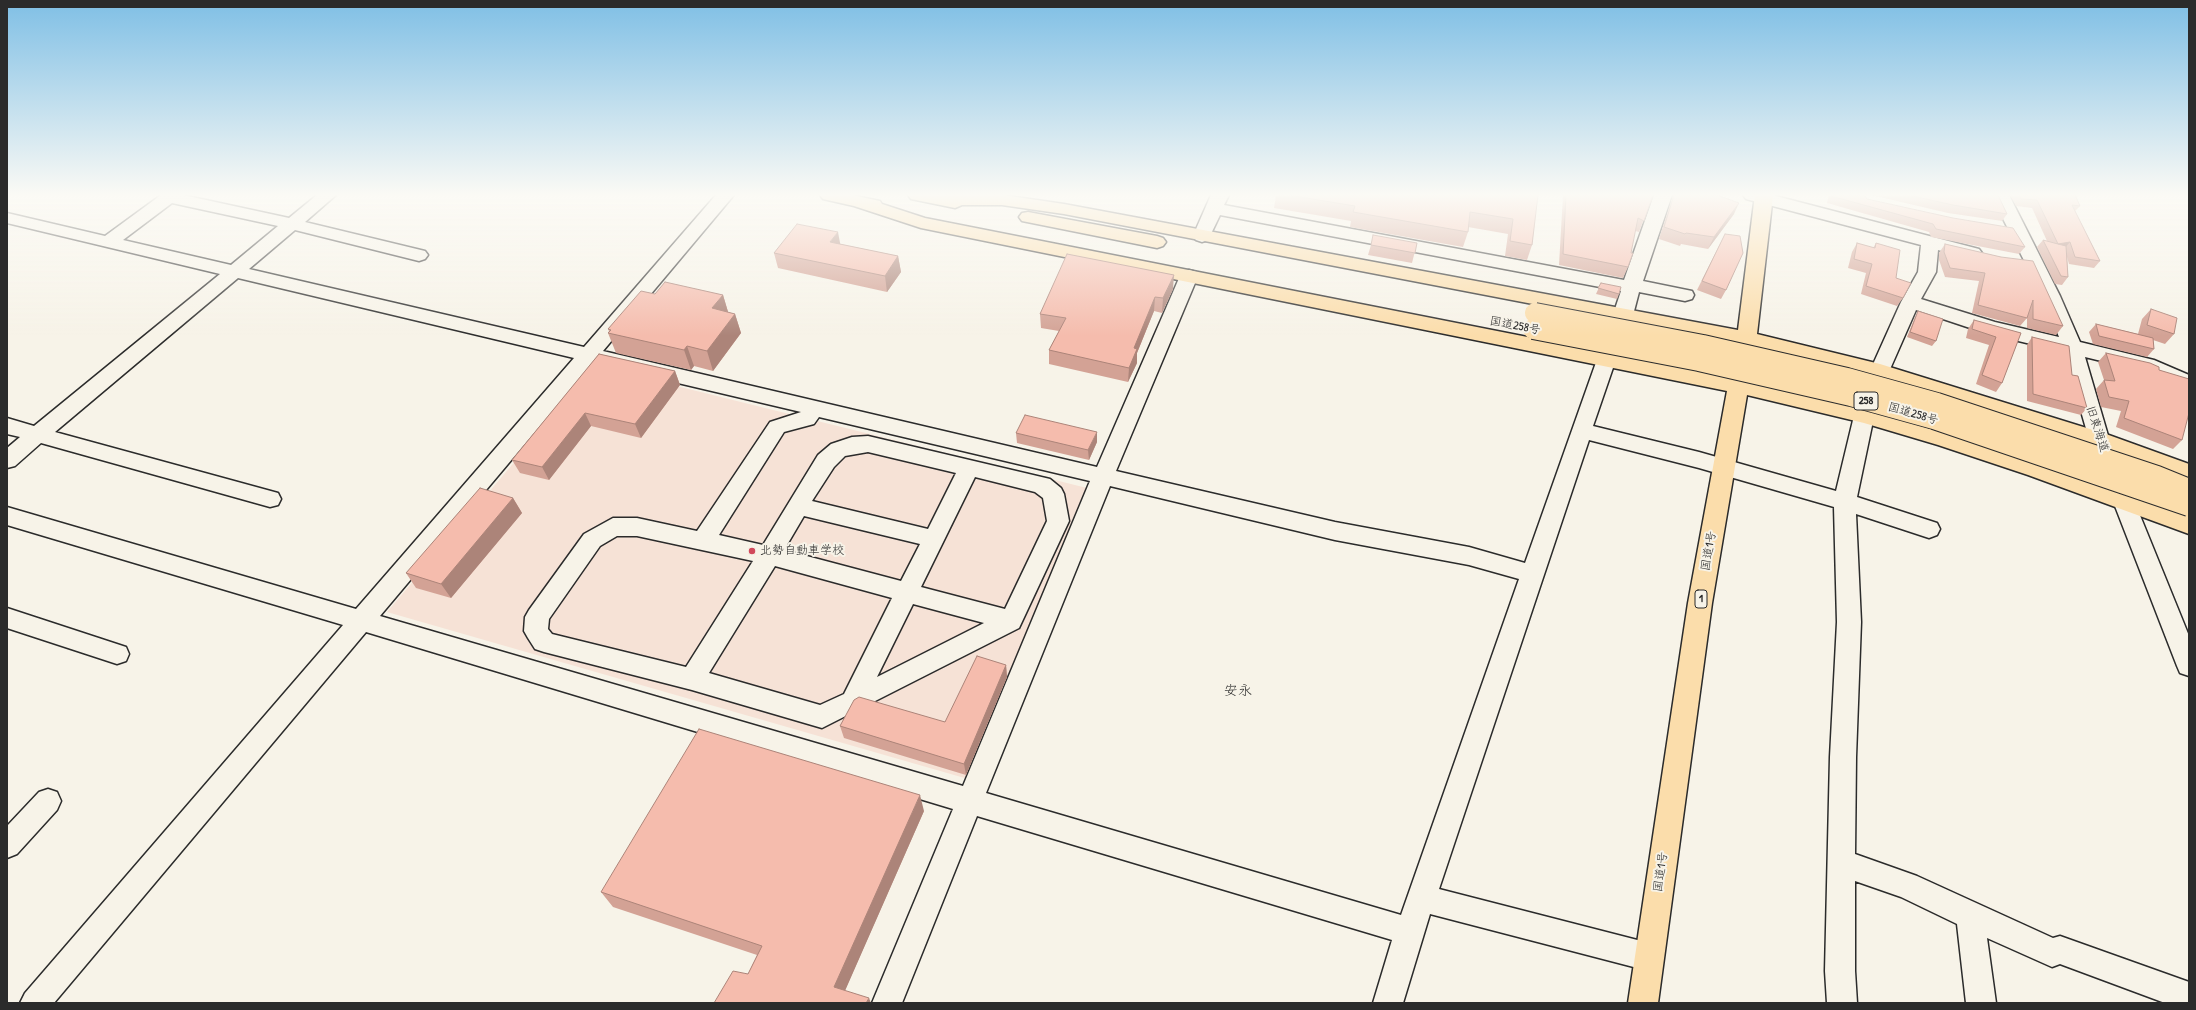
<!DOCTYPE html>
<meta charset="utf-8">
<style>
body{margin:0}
#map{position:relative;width:2196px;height:1010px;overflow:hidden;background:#f7f3e8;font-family:"Patrick Hand",sans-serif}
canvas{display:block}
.frame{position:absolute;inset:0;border:8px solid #2b2b2b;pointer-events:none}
</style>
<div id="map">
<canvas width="2196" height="1010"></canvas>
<div class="frame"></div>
</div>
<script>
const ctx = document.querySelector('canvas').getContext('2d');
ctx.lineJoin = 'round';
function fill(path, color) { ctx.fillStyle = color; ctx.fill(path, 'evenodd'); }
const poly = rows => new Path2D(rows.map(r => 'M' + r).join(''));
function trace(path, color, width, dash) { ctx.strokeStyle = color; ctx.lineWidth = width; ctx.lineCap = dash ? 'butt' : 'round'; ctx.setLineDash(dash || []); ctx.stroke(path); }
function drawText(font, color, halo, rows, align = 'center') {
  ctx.font = font + ' "Patrick Hand","Klee One",sans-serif'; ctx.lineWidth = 4; ctx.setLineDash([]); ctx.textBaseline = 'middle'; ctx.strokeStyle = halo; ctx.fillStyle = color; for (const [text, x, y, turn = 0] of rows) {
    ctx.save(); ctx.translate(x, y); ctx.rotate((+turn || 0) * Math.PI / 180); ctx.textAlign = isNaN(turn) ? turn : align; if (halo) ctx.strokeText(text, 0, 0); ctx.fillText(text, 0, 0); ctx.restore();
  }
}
fill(poly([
 [596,366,1091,489,968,779,387,612]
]), '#f6e2d6');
const minor = poly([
 [161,195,183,195,289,218,317,195,336,195,305,222,425,251,428,255,425,259,419,261,295,230,249,269,584,347,716,195,734,195,603,351,1097,467,1180,276,1182,272,1189,270,1196,272,1198,276,1116,471,1335,522,1469,547,1525,563,1599,354,1606,352,1613,354,1616,359,1593,426,1699,452,1836,491,1854,416,1857,411,1864,409,1871,411,1874,416,1857,497,1937,523,1940,529,1937,535,1929,538,1856,514,1861,622,1856,757,1855,854,1917,876,2053,938,2060,936,2189,982,2189,1003,2165,1003,2060,964,2052,967,1987,938,1996,1003,1966,1003,1957,924,1901,897,1855,881,1855,971,1857,1003,1827,1003,1825,971,1830,757,1837,622,1834,507,1699,468,1589,440,1439,889,1649,943,1659,947,1663,957,1659,967,1649,971,1430,914,1403,1003,1373,1003,1392,940,977,816,902,1003,872,1003,953,809,366,632,54,1003,20,1003,25,993,343,625,7,525,7,507,356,609,574,358,238,278,55,432,278,493,281,499,278,505,270,507,41,443,15,466,7,468,7,448,20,437,7,434,7,418,34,426,220,274,7,223,7,213,105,236,161,195],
 [172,203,278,226,231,265,123,240,172,203],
 [593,363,801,412,770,422,697,531,637,518,613,518,584,534,529,610,525,617,524,631,528,638,535,649,544,652,692,690,822,728,1019,628,1069,521,1064,494,1061,488,1050,479,868,436,852,437,831,444,818,455,763,545,719,535,784,432,814,424,819,417,1090,481,963,786,380,616,593,363],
 [868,452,956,473,928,529,812,501,834,467,845,456,868,452],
 [975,477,1035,492,1043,498,1047,521,1005,609,921,587,975,477],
 [1110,486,1335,540,1469,565,1519,579,1401,915,986,793,1110,486],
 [804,516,920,544,901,581,784,550,804,516],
 [617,536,637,536,753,561,686,667,552,634,548,629,549,619,600,546,617,536],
 [775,566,892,598,844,694,820,705,709,673,775,566],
 [913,604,984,623,877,677,913,604],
 [1211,195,1229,195,1224,205,1624,280,1654,195,1672,195,1643,281,1692,291,1694,295,1692,299,1685,301,1639,292,1633,315,1630,319,1623,321,1616,319,1613,315,1621,291,1220,215,1208,240,1202,242,1196,240,1193,236,1211,195],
 [1743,195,1772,195,1979,249,1982,253,1979,257,1973,259,1938,250,1936,272,1921,299,1995,322,2059,337,2042,296,1991,195,2009,195,2060,296,2080,342,2154,360,2189,375,2189,390,2142,371,2085,357,2109,439,2189,636,2189,676,2180,673,2177,666,2089,439,2064,352,1985,333,1916,310,1887,376,1880,378,1873,376,1870,371,1901,302,1918,272,1921,245,1746,199,1743,195],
 [7,608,126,647,129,654,126,661,117,664,7,628,7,608],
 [48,789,57,792,61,801,57,810,17,854,7,858,7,826,39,792,48,789]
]);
const highway = poly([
 [820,195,852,195,880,201,882,204,925,218,1730,377,1736,343,1064,214,1002,205,962,205,955,208,911,199,908,195,1003,195,1064,204,1738,330,1755,195,1773,195,1757,334,1880,364,2106,434,2189,464,2189,480,2092,444,1970,405,1878,377,1755,347,1749,382,1864,409,2044,463,2189,516,2189,534,2028,475,1938,445,1864,423,1747,395,1712,603,1658,1003,1628,1003,1688,603,1727,391,921,228,854,206,823,199,820,195],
 [1028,212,1157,236,1163,238,1166,242,1163,246,1157,248,1022,221,1019,217,1022,213,1028,212]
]);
trace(minor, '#2b2b2b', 3);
trace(highway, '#2b2b2b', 3);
fill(minor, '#f7f3e8');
fill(highway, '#fbddab');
const highwayBridge = poly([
 [1535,313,1703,345,1847,378,1937,403,2157,476,2189,489],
 [1533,329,1699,361,1851,396,1934,419,2189,506]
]);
trace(highwayBridge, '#2b2b2b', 22, []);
trace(highwayBridge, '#fbddab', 20);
fill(poly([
 [1276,195,1538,195,1532,245,1527,260,1505,256,1508,234,1468,227,1468,232,1463,247,1350,227,1351,221,1274,208],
 [1563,195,1653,195,1639,232,1635,231,1628,267,1623,278,1559,265],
 [1673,195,1717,195,1734,214,1708,249,1681,244,1680,246,1659,239],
 [1829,195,1867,195,1865,195,1867,199,2025,247,2019,254,1931,237,1929,232,1827,203],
 [1871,195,1998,195,2007,214,2002,221,1948,213],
 [2010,195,2075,195,2080,206,2075,211,2100,261,2094,268,2069,264,2067,257,2068,277,2062,285,2055,284,2037,247,2043,240,2047,241,2032,208,2016,206],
 [1725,234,1726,290,1721,299,1697,290],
 [1417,243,1412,263,1368,255,1371,245],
 [1857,243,1873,248,1876,243,1896,278,1903,298,1897,306,1861,294,1866,273,1848,268,1852,252],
 [840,244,898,256,901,272,887,292,778,268,774,253],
 [1945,244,2001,257,2063,326,2056,335,2027,328,2027,318,2020,326,1972,313,1979,281,1945,277,1939,260,1939,253],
 [1601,283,1619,294,1617,299,1596,294],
 [1173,289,1162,313,1154,311,1137,353,1137,363,1128,382,1049,364,1049,350,1059,331,1041,328,1040,314],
 [655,294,723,295,728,312,735,314,741,333,713,371,694,366,691,370,616,353,608,333,609,331,608,329],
 [2151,309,2174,334,2165,344,2153,340,2154,349,2147,357,2093,344,2089,332,2096,324,2138,334,2142,319],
 [1918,311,1936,341,1932,346,1907,337,1915,317],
 [1974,320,2021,333,2002,383,1996,392,1976,384,1989,345,1966,338,1968,329],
 [2032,337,2072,375,2087,408,2081,415,2027,401,2027,345],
 [2106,353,2159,370,2182,440,2173,449,2116,427,2121,411,2101,407,2096,389,2104,380,2098,362],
 [599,354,675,371,680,385,641,438,591,426,549,480,520,473,512,460],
 [1016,433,1097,442,1089,460,1017,443],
 [513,498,522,513,451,598,416,588,406,573],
 [1006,665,1007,677,966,775,844,738,840,726,945,722],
 [924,811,845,990,748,974,757,955,613,907,601,892]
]), '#d3a295');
fill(poly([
 [1739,203,1734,214,1708,249,1714,237],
 [838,232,841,248,830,242],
 [2070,242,2064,249,2058,244],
 [898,256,901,272,887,292,885,276],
 [1174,275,1173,289,1162,313,1163,298],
 [723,295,729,315,712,308],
 [1155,297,1154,311,1137,353,1137,363,1128,382,1129,368,1134,348],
 [735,314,741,333,713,371,707,351],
 [687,346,694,366,691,370,684,350],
 [675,371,680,385,641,438,635,424],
 [585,413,591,426,549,480,542,467],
 [1097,432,1097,442,1089,460,1088,450],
 [513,498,522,513,451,598,441,584],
 [1006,665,1007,677,966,775,964,764],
 [920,795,924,811,841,1000,834,987],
 [869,998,871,1003,866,1003]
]), '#ac8479');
const building = poly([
 [1288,195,1538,195,1532,245,1510,241,1513,219,1470,212,1468,232,1353,212,1355,206,1288,195],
 [1566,195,1653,195,1644,221,1638,218,1631,253,1633,253,1628,267,1563,254,1566,195],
 [1674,195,1717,195,1739,203,1714,237,1686,233,1685,234,1664,227,1674,195],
 [1831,195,1864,195,1867,199,1953,218,2013,228,2025,247,1936,229,1933,224,1831,196,1831,195],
 [1908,195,1998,195,2007,214,1953,205,1908,195],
 [2019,195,2075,195,2080,206,2072,205,2100,261,2075,257,2070,242,2058,244,2066,246,2068,277,2061,276,2043,240,2058,244,2037,200,2021,199,2019,195],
 [797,224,838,232,830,242,898,256,885,276,774,253,797,224],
 [1725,234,1740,236,1743,253,1726,290,1702,281,1725,234],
 [1373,235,1417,243,1415,253,1371,245,1373,235],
 [1857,243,1875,248,1876,243,1900,250,1896,278,1911,283,1903,298,1866,286,1872,264,1854,259,1857,243],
 [1945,244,2001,257,2033,261,2063,326,2033,319,2033,300,2027,318,1978,305,1985,273,1950,268,1944,252,1945,244],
 [1067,254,1174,275,1163,298,1155,297,1134,348,1137,349,1129,368,1049,350,1066,318,1040,314,1067,254],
 [665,282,723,295,712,308,735,314,707,351,687,346,684,350,608,333,611,330,608,329,641,291,655,294,665,282],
 [1601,283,1621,287,1619,294,1598,288,1601,283],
 [2151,309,2177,318,2174,334,2147,325,2151,309],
 [1918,311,1943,319,1936,341,1910,332,1918,311],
 [1974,320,2021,333,2002,383,1982,375,1996,337,1972,329,1974,320],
 [2096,324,2153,338,2154,349,2099,336,2096,324],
 [2032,337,2069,346,2072,375,2078,376,2087,408,2033,394,2032,337],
 [2106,353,2150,363,2159,367,2159,370,2189,379,2189,413,2182,440,2124,418,2129,401,2109,397,2104,380,2115,381,2106,353],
 [599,354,675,371,635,424,585,413,542,467,512,460,599,354],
 [1025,415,1097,432,1088,450,1016,433,1025,415],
 [480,488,513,498,441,584,406,573,480,488],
 [977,656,1006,665,964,764,840,726,854,700,859,697,945,722,977,656],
 [699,729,920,795,834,987,869,998,866,1003,714,1003,733,971,748,974,762,946,601,892,699,729]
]);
fill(building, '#f5bcad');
trace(building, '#ac8479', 1);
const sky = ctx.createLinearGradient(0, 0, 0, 336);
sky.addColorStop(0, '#7fbfe5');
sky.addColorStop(0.58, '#fbfaf5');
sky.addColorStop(1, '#fbfaf500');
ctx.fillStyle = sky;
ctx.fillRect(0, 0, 2196, 336);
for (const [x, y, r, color] of [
 [752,551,4,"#d1495b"]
]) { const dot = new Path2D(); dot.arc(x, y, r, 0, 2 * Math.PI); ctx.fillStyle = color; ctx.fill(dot); trace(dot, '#f7f3e8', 1.5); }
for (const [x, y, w] of [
 [1866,401,24],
 [1701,599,12]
]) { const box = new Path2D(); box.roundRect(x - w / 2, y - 9, w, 18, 3); ctx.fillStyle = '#f7f3e8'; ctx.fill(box); trace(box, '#2b2b2b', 1); }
drawText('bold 11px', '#2b2b2b', null, [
 ["258",1866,401],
 ["1",1701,599]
]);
drawText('12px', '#2b2b2b', '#f7f3e8', [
 ["国道258号",1515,326,11],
 ["国道258号",1913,414,16],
 ["旧東海道",2097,429,72],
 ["国道1号",1709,551,-80],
 ["国道1号",1661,872,-82]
]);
drawText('12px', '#2b2b2b', '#f7f3e8', [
 ["北勢自動車学校",760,551]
], 'left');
drawText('14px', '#2b2b2b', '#f7f3e8', [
 ["安永",1238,691]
]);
</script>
